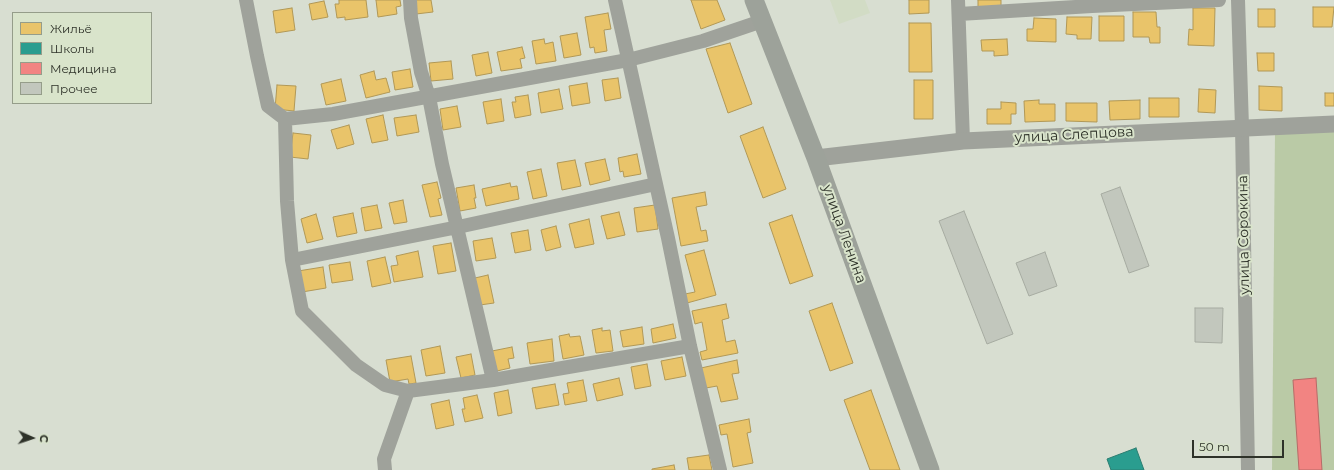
<!DOCTYPE html>
<meta charset="utf-8">
<style>
body{margin:0}
#map{position:relative;width:1334px;height:470px;overflow:hidden;background:#d8ded1;font-family:Montserrat,sans-serif}
canvas{display:block}
.legend{position:absolute;left:12px;top:12px;width:140px;height:92px;box-sizing:border-box;background:#d9e4cb;border:1px solid #959d8a;margin:0;padding:5px 7px;list-style:none;font-size:12px;color:#2e3229}
.legend li{display:flex;align-items:center;gap:8px;height:20px}
.legend b{width:20px;border:1px solid #959d8a}
.north{position:absolute;left:12px;top:418px;width:40px;height:40px;-webkit-text-stroke:3px #d9e4cb;paint-order:stroke;rotate:93deg;font-size:11px;font-weight:700;line-height:16px;text-align:center;color:#2e3229}
.north::after{content:'';display:block;margin:auto;width:14px;height:18px;background:#2e3229;clip-path:polygon(50% 0,100% 100%,50% 72%,0 100%)}
.scale{position:absolute;left:1192px;top:440px;width:92px;height:18px;box-sizing:border-box;border:2px solid #2e3229;border-top:0;padding-left:5px;font-size:12px;line-height:14px;white-space:nowrap;color:#2e3229;-webkit-text-stroke:3px #d9e4cb;paint-order:stroke}
</style>
<div id="map">
<canvas width="1334" height="470"></canvas>
<ul class="legend">
<li><b style="height:11px;background:#e9c46a"></b>Жильё</li>
<li><b style="height:11px;background:#2a9d8f"></b>Школы</li>
<li><b style="height:11px;background:#f28482"></b>Медицина</li>
<li><b style="height:11px;background:#c2c7bd"></b>Прочее</li>
</ul>
<div class="north">С</div>
<div class="scale">50 m</div>
</div>
<script>
const ctx = document.querySelector('canvas').getContext('2d');
ctx.lineJoin = 'round';
function fill(path, color) { ctx.fillStyle = color; ctx.fill(path, 'evenodd'); }
const poly = rows => new Path2D(rows.map(r => 'M' + r).join(''));
function trace(path, color, width, dash) { ctx.strokeStyle = color; ctx.lineWidth = width; ctx.lineCap = dash ? 'butt' : 'round'; ctx.setLineDash(dash || []); ctx.stroke(path); }
function drawText(font, color, halo, rows, align = 'center') {
  ctx.font = font + ' Montserrat,sans-serif'; ctx.lineWidth = 4; ctx.setLineDash([]); ctx.textBaseline = 'middle'; ctx.strokeStyle = halo; ctx.fillStyle = color; for (const [text, x, y, turn = 0] of rows) {
    ctx.save(); ctx.translate(x, y); ctx.rotate((+turn || 0) * Math.PI / 180); ctx.textAlign = isNaN(turn) ? turn : align; if (halo) ctx.strokeText(text, 0, 0); ctx.fillText(text, 0, 0); ctx.restore();
  }
}
fill(poly([
 [830,0,865,0,870,13,839,24]
]), '#d2dcc5');
fill(poly([
 [1334,129,1334,470,1272,470,1275,131]
]), '#bacaa6');
const homes = poly([
 [339,0,366,0,368,17,345,20,345,17,337,18,335,4,339,4,339,0],
 [376,0,400,0,401,6,396,7,397,14,378,17,376,0],
 [415,0,431,0,433,12,416,14,415,0],
 [691,0,717,0,725,20,701,29,691,0],
 [909,0,929,0,929,13,909,14,909,0],
 [978,0,1001,0,1001,8,978,8,978,0],
 [324,1,328,17,312,20,309,4,324,1],
 [1313,7,1334,7,1332,27,1313,27,1313,7],
 [292,8,295,30,276,33,273,11,292,8],
 [1193,8,1215,8,1214,46,1188,45,1189,29,1193,30,1193,8],
 [1258,9,1275,9,1275,27,1258,27,1258,9],
 [1133,12,1156,12,1157,27,1160,27,1160,43,1150,43,1149,37,1133,37,1133,12],
 [608,13,611,29,604,30,607,51,595,53,594,47,590,48,585,17,608,13],
 [1099,16,1124,16,1124,41,1099,41,1099,16],
 [1067,17,1092,17,1091,39,1077,39,1077,35,1066,34,1067,17],
 [1034,18,1056,19,1056,42,1027,41,1027,29,1033,29,1034,18],
 [909,23,931,23,932,72,909,72,909,23],
 [577,33,581,55,564,58,560,36,577,33],
 [544,39,545,44,553,42,556,61,536,64,532,41,544,39],
 [1007,39,1008,55,994,56,994,51,982,51,981,40,1007,39],
 [730,43,752,104,728,113,706,49,730,43],
 [522,47,525,58,520,59,522,68,501,71,497,52,522,47],
 [488,52,492,73,476,76,472,55,488,52],
 [1257,53,1274,53,1274,71,1258,71,1257,53],
 [451,61,453,79,431,81,429,63,451,61],
 [410,69,413,87,395,90,392,72,410,69],
 [374,71,376,80,386,78,390,92,366,98,360,75,374,71],
 [618,78,621,98,605,101,602,80,618,78],
 [341,79,346,101,326,105,321,84,341,79],
 [914,80,933,80,933,119,914,119,914,80],
 [587,83,590,103,572,106,569,86,587,83],
 [277,85,296,86,294,111,275,109,277,85],
 [1259,86,1282,87,1282,111,1259,110,1259,86],
 [559,89,563,109,541,113,538,93,559,89],
 [1199,89,1216,90,1215,113,1198,112,1199,89],
 [1325,93,1334,93,1334,106,1325,106,1325,93],
 [528,95,531,115,515,118,512,102,516,102,515,97,528,95],
 [1149,98,1179,98,1179,117,1149,117,1149,98],
 [501,99,504,121,487,124,483,102,501,99],
 [1039,100,1039,104,1055,104,1055,121,1025,122,1024,101,1039,100],
 [1140,100,1140,119,1110,120,1109,101,1140,100],
 [1001,102,1016,103,1016,114,1011,114,1011,124,987,124,987,109,1001,109,1001,102],
 [1066,103,1097,103,1097,122,1066,121,1066,103],
 [457,106,461,127,443,130,440,109,457,106],
 [383,115,388,140,372,143,366,119,383,115],
 [416,115,419,132,397,136,394,118,416,115],
 [349,125,354,144,337,149,331,130,349,125],
 [763,127,786,189,763,198,740,136,763,127],
 [293,133,311,135,308,159,290,157,293,133],
 [637,154,641,174,624,177,623,171,620,172,618,158,637,154],
 [605,159,610,180,590,185,585,163,605,159],
 [575,160,581,186,562,190,557,163,575,160],
 [541,169,547,196,533,199,527,172,541,169],
 [437,182,441,198,438,199,442,215,430,217,422,185,437,182],
 [510,183,511,187,517,186,519,199,486,206,482,189,510,183],
 [474,185,476,198,474,198,476,208,460,211,456,188,474,185],
 [705,192,707,205,696,207,701,231,706,230,708,241,681,246,672,198,705,192],
 [403,200,407,222,394,224,389,203,403,200],
 [377,205,382,228,365,231,361,208,377,205],
 [655,205,658,229,637,232,634,208,655,205],
 [619,212,625,235,607,239,601,216,619,212],
 [353,213,357,233,337,237,333,217,353,213],
 [316,214,323,239,307,243,301,219,316,214],
 [792,215,813,276,790,284,769,223,792,215],
 [589,219,594,244,575,248,569,224,589,219],
 [556,226,561,247,546,251,541,230,556,226],
 [528,230,531,250,515,253,511,233,528,230],
 [492,238,496,258,476,261,473,241,492,238],
 [451,243,456,271,438,274,433,246,451,243],
 [704,250,716,295,687,303,685,294,695,292,685,255,704,250],
 [418,251,423,277,394,282,391,266,398,265,396,256,418,251],
 [385,257,391,283,372,287,367,261,385,257],
 [350,262,353,280,332,283,329,265,350,262],
 [323,267,326,288,302,292,298,271,323,267],
 [488,275,494,303,480,305,475,278,488,275],
 [832,303,853,363,830,371,809,311,832,303],
 [726,304,729,318,722,320,726,342,735,340,738,353,702,360,700,352,707,350,702,322,695,324,692,311,726,304],
 [673,324,676,338,653,343,651,329,673,324],
 [642,327,644,344,623,347,620,331,642,327],
 [602,328,602,331,610,330,613,351,596,353,592,330,602,328],
 [569,334,570,337,580,336,584,355,563,359,559,336,569,334],
 [552,339,554,361,530,364,527,343,552,339],
 [440,346,445,373,426,376,421,350,440,346],
 [512,347,514,358,508,359,510,368,497,371,492,351,512,347],
 [471,354,475,375,461,378,456,357,471,354],
 [411,356,416,383,409,384,408,379,390,382,386,360,411,356],
 [682,357,686,376,665,380,661,361,682,357],
 [737,360,739,373,732,374,738,399,721,402,717,386,706,388,701,368,737,360],
 [647,364,651,386,635,389,631,367,647,364],
 [619,378,623,395,597,401,593,384,619,378],
 [583,380,587,401,565,405,563,394,569,393,567,383,583,380],
 [555,384,559,405,536,409,532,388,555,384],
 [508,390,512,413,498,416,494,393,508,390],
 [871,390,900,470,870,470,844,400,871,390],
 [477,395,483,418,465,422,462,409,465,409,463,398,477,395],
 [449,400,454,425,436,429,431,404,449,400],
 [749,419,751,432,747,433,753,463,733,467,727,434,721,435,719,425,749,419],
 [709,455,712,470,689,470,687,458,709,455],
 [674,465,675,470,652,470,652,469,674,465]
]);
fill(homes, '#e9c46a');
trace(homes, '#b19856', 1);
const schools = poly([
 [1136,448,1144,470,1111,470,1107,459,1136,448]
]);
fill(schools, '#2a9d8f');
trace(schools, '#2b7d70', 1);
const health = poly([
 [1316,378,1322,470,1299,470,1293,380,1316,378]
]);
fill(health, '#f28482');
trace(health, '#b76b67', 1);
const building = poly([
 [1120,187,1149,266,1129,273,1101,194,1120,187],
 [964,211,1013,334,987,344,939,221,964,211],
 [1045,252,1057,286,1029,296,1016,263,1045,252],
 [1195,308,1223,308,1222,343,1195,342,1195,308]
]);
fill(building, '#c2c7bd');
trace(building, '#a6aba1', 1);
trace(poly([
 [246,0,257,56,268,106,285,119,287,201,292,260,302,311,356,365,385,385,408,391,384,459,385,470],
 [410,0,411,18,421,72,429,97,442,164,493,380],
 [615,0,668,238,690,346,720,470],
 [958,0,963,141],
 [1238,0,1242,127,1248,470],
 [959,14,1092,6,1219,0],
 [285,119,333,114,628,60,703,41,762,21],
 [292,260,458,227,656,184],
 [408,391,493,380,690,346]
]), '#9fa29b', 14);
trace(poly([
 [816,158,963,141,1334,124]
]), '#9fa29b', 17);
trace(poly([
 [754,0,816,158,930,470]
]), '#9da29a', 19);
drawText('14px', '#2e3229', '#d9e4cb', [
 ["улица Слепцова",1074,135,-3],
 ["улица Ленина",844,234,70],
 ["улица Сорокина",1244,235,-91]
]);
</script>
